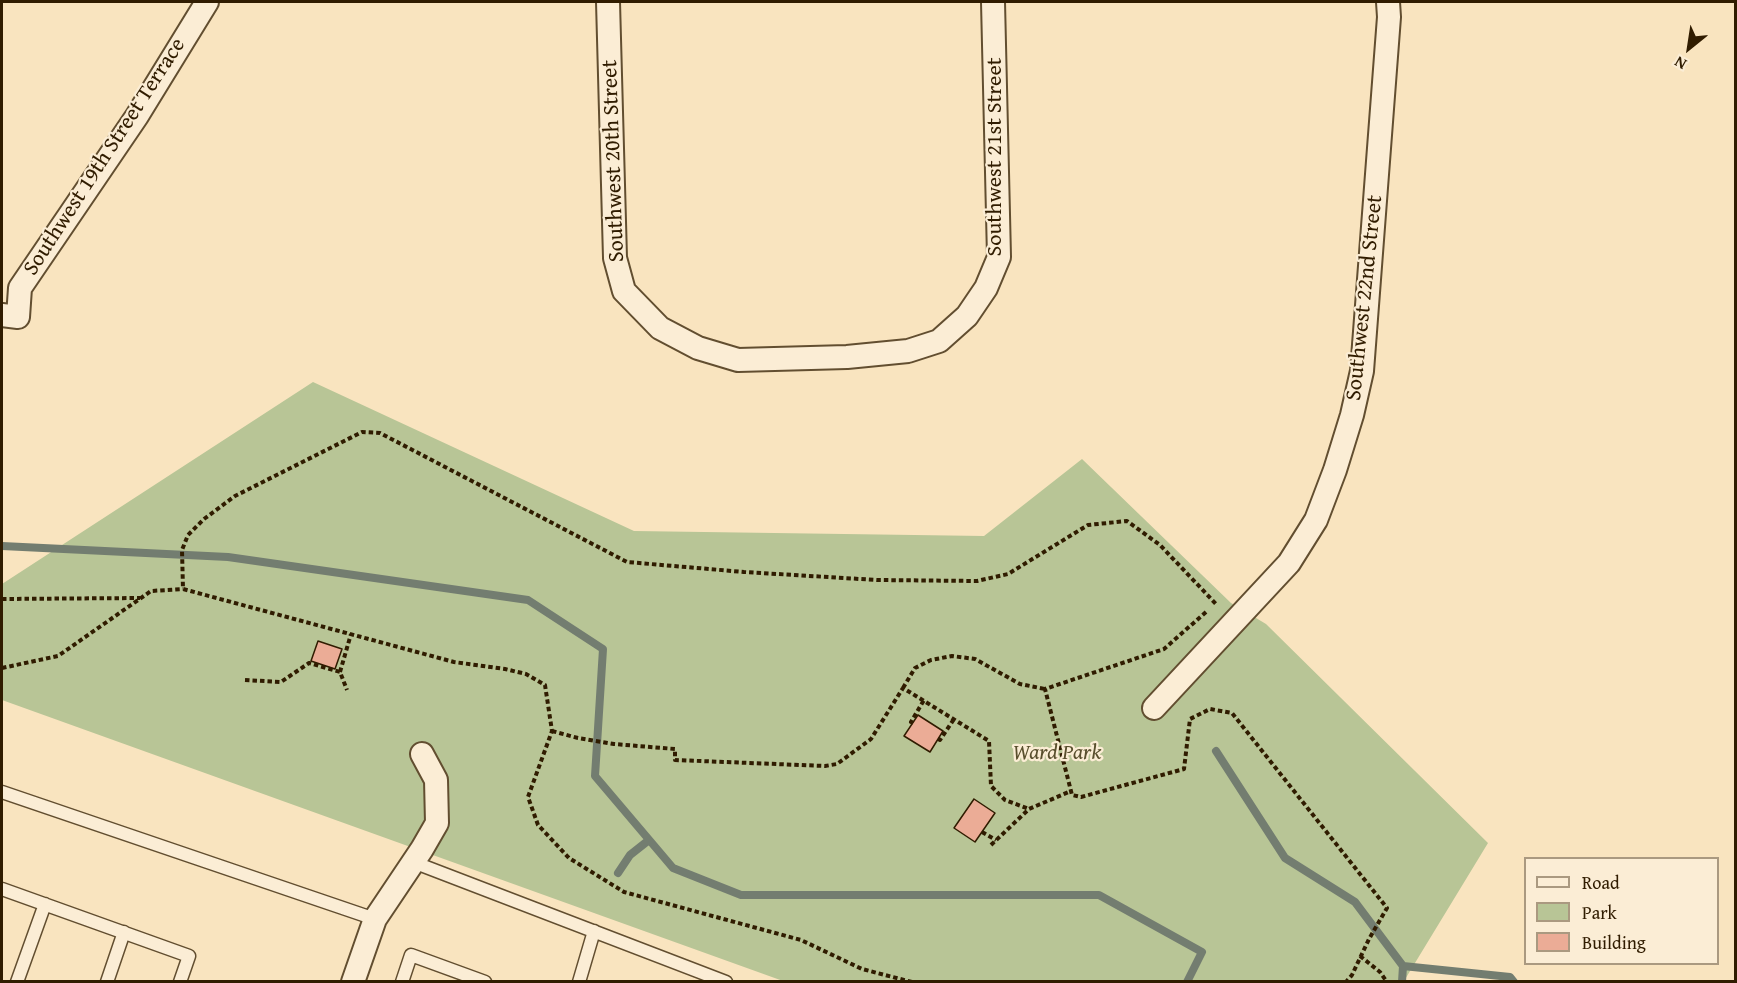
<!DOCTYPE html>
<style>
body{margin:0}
#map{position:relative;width:1737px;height:983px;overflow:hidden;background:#f9e4bf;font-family:"Gentium Book Plus",serif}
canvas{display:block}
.frame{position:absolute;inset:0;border:3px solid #301c00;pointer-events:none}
.legend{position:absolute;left:1524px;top:857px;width:195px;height:108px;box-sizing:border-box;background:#fbedd5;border:2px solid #aa9980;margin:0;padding:8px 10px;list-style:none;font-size:18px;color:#301c00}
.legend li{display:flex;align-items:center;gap:12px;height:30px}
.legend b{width:30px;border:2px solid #aa9980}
.north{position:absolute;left:1659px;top:18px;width:60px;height:60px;-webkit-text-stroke:4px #fbedd5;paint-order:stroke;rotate:210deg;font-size:16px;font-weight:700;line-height:24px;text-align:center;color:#301c00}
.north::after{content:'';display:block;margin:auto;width:21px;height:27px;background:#301c00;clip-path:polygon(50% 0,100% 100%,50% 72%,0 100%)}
</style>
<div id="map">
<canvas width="1737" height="983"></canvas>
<div class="frame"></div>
<ul class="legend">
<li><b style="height:8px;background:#fbedd5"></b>Road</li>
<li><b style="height:16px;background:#b8c596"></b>Park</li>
<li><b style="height:16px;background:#ebac96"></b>Building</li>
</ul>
<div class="north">N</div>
</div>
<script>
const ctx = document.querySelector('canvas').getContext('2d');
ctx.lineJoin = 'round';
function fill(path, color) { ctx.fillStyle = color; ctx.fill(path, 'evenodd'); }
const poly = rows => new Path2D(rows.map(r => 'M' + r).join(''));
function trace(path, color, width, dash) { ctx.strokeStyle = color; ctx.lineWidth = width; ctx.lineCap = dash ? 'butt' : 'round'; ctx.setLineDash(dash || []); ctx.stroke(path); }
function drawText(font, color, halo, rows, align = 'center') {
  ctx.font = font + ' "Gentium Book Plus",serif'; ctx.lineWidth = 4.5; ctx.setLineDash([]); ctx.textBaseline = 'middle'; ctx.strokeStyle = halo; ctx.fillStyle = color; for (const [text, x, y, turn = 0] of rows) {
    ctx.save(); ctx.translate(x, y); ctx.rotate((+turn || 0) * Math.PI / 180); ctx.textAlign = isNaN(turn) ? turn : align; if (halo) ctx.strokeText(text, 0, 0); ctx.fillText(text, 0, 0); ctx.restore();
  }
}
fill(poly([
 [313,382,634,531,984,536,1082,459,1231,603,1266,624,1488,843,1404,981,783,981,2,700,2,584]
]), '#b8c596');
trace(poly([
 [2,546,228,557,528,600,603,649,595,776,673,868,741,895,1099,895,1202,952,1187,982],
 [1216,751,1285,858,1355,902,1403,966],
 [618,873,630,855,649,840],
 [1402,982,1403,966,1510,977,1514,982]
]), '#737d70', 8);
const building = poly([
 [318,641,342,649,335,669,311,661,318,641],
 [918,715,943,731,930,752,904,736,918,715],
 [974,799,995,813,975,842,954,828,974,799]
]);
fill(building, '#ebac96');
trace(building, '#301c00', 1.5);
const service = poly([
 [2,792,375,919],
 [413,862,726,982],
 [2,889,189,956,180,982],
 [17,982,45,904],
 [107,982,124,932],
 [402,982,411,955,485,982],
 [579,982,594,931]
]);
const minor = poly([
 [608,2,615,258,624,291,660,328,698,348,738,360,847,357,908,351,939,341,967,316,986,288,999,257,993,2],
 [2,315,18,317,20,288,137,116,207,2],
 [1154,708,1289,563,1316,520,1335,470,1352,415,1362,371,1389,17,1388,2],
 [353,982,375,919,422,849,437,823,436,780,422,754]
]);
trace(service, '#624e30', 15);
trace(minor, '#624e30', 26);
trace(poly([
 [2,599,140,598],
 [1206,612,1164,649,1045,689,1072,795,1081,797,1184,769,1190,719,1210,709,1232,713,1387,908,1369,939,1352,975,1346,982],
 [2,668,58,656,151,591,183,589],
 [340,672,351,634],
 [245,680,281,682,309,663,340,672,347,690],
 [903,688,915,668,931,660,952,656,975,659,1020,684,1045,689],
 [913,723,911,722,924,700],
 [552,731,578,738,614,744,675,749,675,760,825,766,837,764,871,739,903,688,989,741,991,786,1005,800,1029,809],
 [938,739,940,740,954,719],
 [982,832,996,840],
 [991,845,1029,809,1071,791],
 [1360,956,1380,972,1387,982],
 [912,982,862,969,801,940,624,892,569,858,538,825,528,797,552,731,545,685,526,674,505,669,454,662,183,589,182,550,188,535,204,519,235,496,362,432,380,433,627,562,744,572,877,580,977,581,1008,574,1088,525,1127,521,1160,545,1216,604]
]), '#301c00', 4, [4.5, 3]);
trace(service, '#fbedd5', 12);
trace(minor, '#fbedd5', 22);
drawText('22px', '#301c00', '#fbedd5', [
 ["Southwest 19th Street Terrace",105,157,-57],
 ["Southwest 21st Street",995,157,-90],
 ["Southwest 20th Street",614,161,-92],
 ["Southwest 22nd Street",1365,298,-84]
]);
drawText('italic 22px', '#594f2d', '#fbedd5', [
 ["Ward Park",1057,753]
]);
</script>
